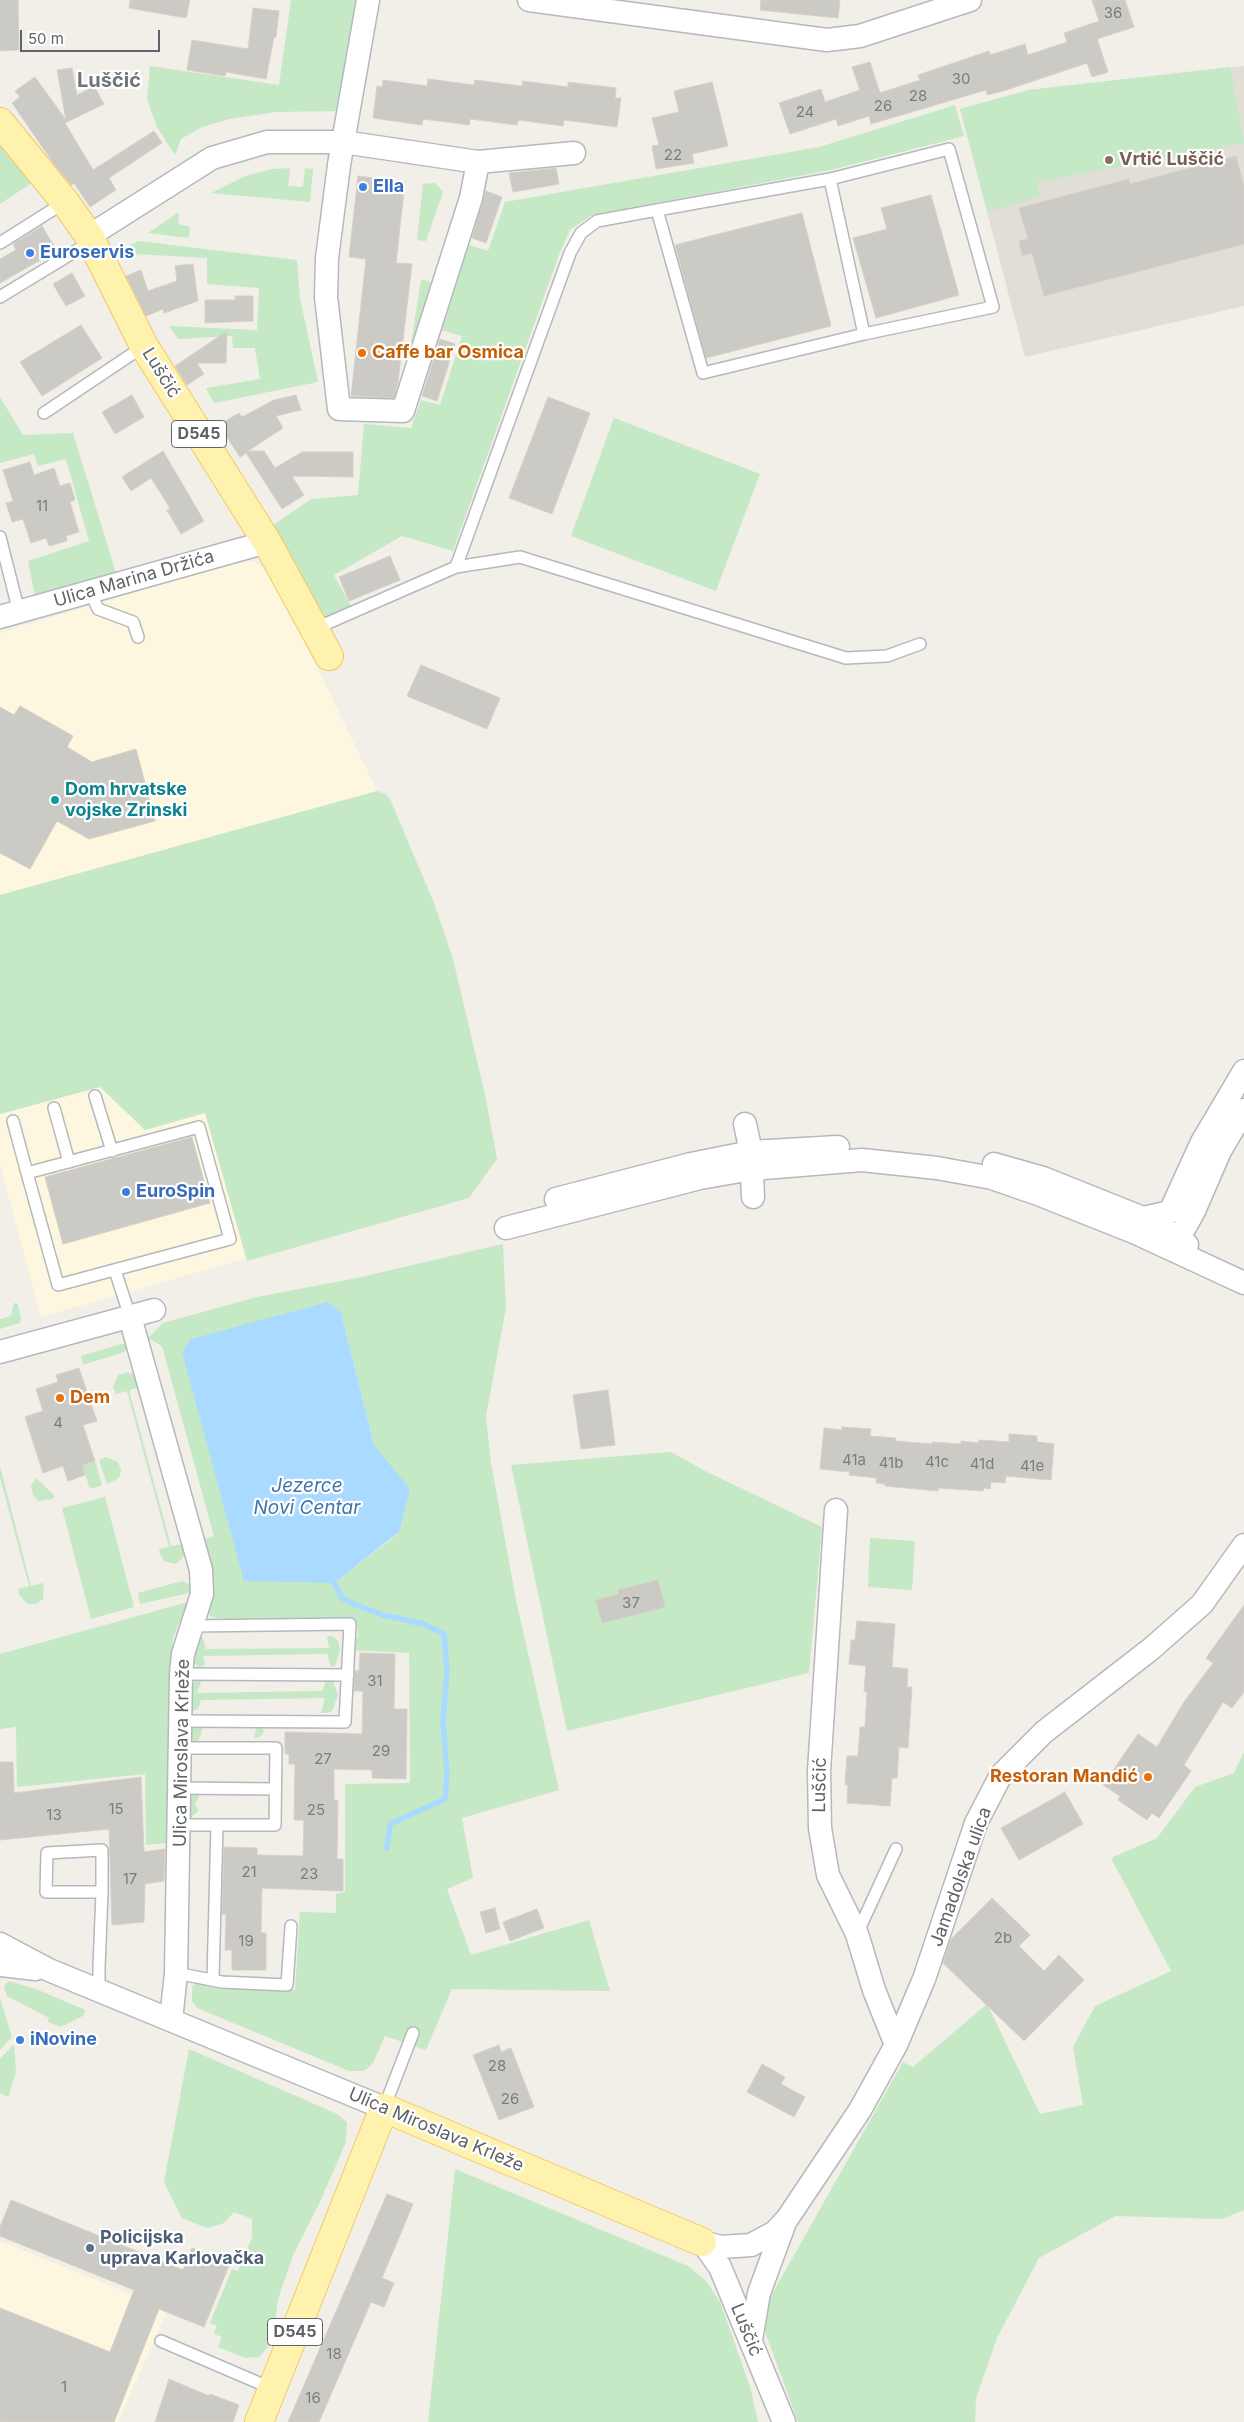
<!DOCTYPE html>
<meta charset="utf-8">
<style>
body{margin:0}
#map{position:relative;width:1244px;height:2422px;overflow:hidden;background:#f1efe8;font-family:Inter,sans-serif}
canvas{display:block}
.scale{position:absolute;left:20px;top:30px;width:140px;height:22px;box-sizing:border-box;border:2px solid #5f6368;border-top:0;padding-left:6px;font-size:15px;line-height:18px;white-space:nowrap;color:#5f6368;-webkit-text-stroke:4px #fff;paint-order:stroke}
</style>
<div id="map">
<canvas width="1244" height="2422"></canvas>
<div class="scale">50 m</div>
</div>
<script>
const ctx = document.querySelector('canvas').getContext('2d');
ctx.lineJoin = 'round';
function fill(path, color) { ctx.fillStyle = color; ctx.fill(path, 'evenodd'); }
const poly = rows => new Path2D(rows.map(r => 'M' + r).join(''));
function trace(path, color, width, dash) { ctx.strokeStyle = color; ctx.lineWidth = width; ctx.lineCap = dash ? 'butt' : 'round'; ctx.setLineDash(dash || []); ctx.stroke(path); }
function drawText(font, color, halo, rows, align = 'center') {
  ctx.font = font + ' Inter,sans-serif'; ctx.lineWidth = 4.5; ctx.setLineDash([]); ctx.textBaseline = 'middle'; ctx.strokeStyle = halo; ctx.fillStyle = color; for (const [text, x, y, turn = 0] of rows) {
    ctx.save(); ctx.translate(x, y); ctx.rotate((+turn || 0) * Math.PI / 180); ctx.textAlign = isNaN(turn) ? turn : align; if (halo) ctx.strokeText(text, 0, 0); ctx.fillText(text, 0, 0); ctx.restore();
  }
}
fill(poly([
 [239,561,255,562,273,576,377,791,0,895,0,633],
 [100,1087,145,1130,205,1113,247,1258,41,1317,0,1164,0,1114],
 [0,2241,168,2309,118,2422,0,2422]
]), '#fef7e0');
fill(poly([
 [1244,66,1244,306,1025,357,960,109,1029,90]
]), '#e1ded6');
fill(poly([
 [291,0,357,0,339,111,276,112,229,119,200,128,181,139,175,155,157,127,147,100,150,66,279,85],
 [1230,67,1244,143,1037,182,1040,196,988,212,960,109,1029,90],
 [955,105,964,136,831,170,592,215,570,230,559,255,453,551,402,536,334,575,352,608,321,622,269,528,311,499,358,495,364,424,411,428,421,400,440,405,462,336,442,330,469,245,488,251,505,202,819,147],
 [0,139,33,182,0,204],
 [290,168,288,186,303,187,305,168,313,169,310,202,211,193,245,176,273,169],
 [435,183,443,192,426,241,417,240,423,184],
 [179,212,178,224,190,227,189,238,148,233],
 [138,241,297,260,300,298,318,382,214,403,206,388,260,379,255,348,233,348,232,336,178,339,169,326,257,330,259,288,207,284,207,258,116,253],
 [421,279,433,283,405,384],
 [0,397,23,435,73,433,116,573,35,596,28,561,89,541,66,459,38,466,34,454,0,463],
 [614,418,760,474,716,591,571,536],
 [377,791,386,794,390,799,434,903,453,959,486,1099,497,1159,469,1198,247,1261,205,1113,145,1130,100,1087,0,1114,0,895],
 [503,1244,506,1308,486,1416,491,1463,516,1600,559,1790,462,1818,473,1878,447,1889,471,1955,589,1920,610,1991,452,1989,426,2050,385,2036,373,2063,364,2071,349,2071,197,2008,192,2001,192,1987,196,1983,214,1984,215,1988,295,1990,300,1912,336,1913,336,1894,345,1892,345,1784,410,1783,409,1653,352,1650,352,1638,358,1638,357,1623,216,1618,210,1616,208,1612,214,1583,203,1540,214,1536,162,1346,148,1338,163,1323,257,1297,357,1278],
 [341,1313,374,1445,384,1460,399,1533,334,1583],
 [14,1303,18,1304,21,1319,20,1323,0,1329,0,1319,11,1316],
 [125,1343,128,1348,124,1352,83,1365,81,1356],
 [127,1372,135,1375,140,1387,129,1390,171,1546,184,1544,185,1555,176,1564,164,1561,160,1553,159,1549,169,1547,127,1391,116,1394,113,1387,118,1375],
 [671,1452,705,1471,822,1527,809,1673,567,1731,511,1465],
 [106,1457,118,1462,121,1470,119,1478,107,1484,99,1460],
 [95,1461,102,1485,90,1489,82,1465],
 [0,1466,31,1586,43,1583,44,1586,43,1599,36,1604,27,1604,19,1594,18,1589,29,1586,0,1478],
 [36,1478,55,1496,52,1499,39,1501,33,1495,31,1486],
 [105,1497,134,1607,91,1619,62,1508],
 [870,1538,915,1541,912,1590,868,1587],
 [182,1581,191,1585,191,1591,189,1593,140,1604,138,1593],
 [188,1602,173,1638,171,1663,174,1842,146,1845,145,1774,17,1787,16,1727,0,1729,0,1654],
 [199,1635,203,1638,206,1649,329,1648,327,1637,331,1636,335,1638,339,1643,340,1651,335,1666,331,1667,327,1654,203,1656,205,1665,199,1668,191,1660],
 [197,1679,202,1679,197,1693,322,1691,326,1681,333,1681,338,1695,332,1711,327,1713,321,1713,325,1698,201,1700,198,1709,193,1711,191,1709,189,1688],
 [194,1725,261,1725,264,1731,262,1735,257,1738,254,1737,257,1727,203,1728,198,1742,195,1742,190,1737,191,1729],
 [1244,1752,1244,2210,1222,2219,1115,2216,1039,2258,997,2338,976,2398,975,2422,798,2422,763,2326,771,2296,903,2062,913,2067,987,2004,1040,2114,1083,2105,1073,2047,1095,2006,1171,1971,1111,1858,1157,1838,1195,1787,1234,1773],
 [201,1792,195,1805,199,1810,191,1818,189,1817,190,1796,192,1794],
 [9,1981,36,1989,85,2010,85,2012,83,2016,61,2027,48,2022,49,2018,7,1996,4,1986],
 [0,1998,12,2037,0,2050],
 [14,2044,16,2072,8,2097,0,2093,0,2059],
 [189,2049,337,2114,347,2122,346,2142,320,2202,293,2255,278,2299,274,2333,268,2347,259,2357,245,2358,218,2347,222,2337,214,2334,217,2326,210,2323,232,2269,238,2271,252,2238,252,2219,234,2212,224,2223,207,2228,182,2218,164,2182],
 [455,2169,688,2266,707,2282,721,2304,751,2390,758,2422,428,2422]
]), '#c5e8c5');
fill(poly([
 [328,1302,341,1313,374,1445,410,1489,399,1532,334,1583,244,1581,182,1352,191,1339]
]), '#aadaff');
trace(poly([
 [334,1583,342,1598,356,1605,383,1615,423,1624,444,1634,447,1670,443,1722,447,1775,445,1799,390,1824,387,1848]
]), '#aadaff', 5.5);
const building = poly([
 [0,0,18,0,19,50,0,51,0,0],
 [130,0,190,0,186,18,129,8,130,0],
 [761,0,840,0,838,18,760,10,761,0],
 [1092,0,1125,0,1134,27,1097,39,1108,72,1092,77,1087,63,1003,91,987,95,986,90,871,124,869,116,838,126,836,119,790,134,779,103,821,89,825,102,860,90,852,67,870,62,880,93,920,80,918,75,989,51,990,55,1025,44,1028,55,1067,42,1064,33,1099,21,1092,0],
 [253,8,279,11,276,37,274,37,266,79,226,72,225,76,187,70,192,40,248,49,253,8],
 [72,68,77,95,94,86,104,104,65,123,93,170,154,131,162,143,109,178,116,190,90,207,74,183,71,185,54,164,12,103,20,97,15,91,35,77,66,120,57,70,72,68],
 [428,79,474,85,475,80,522,86,523,81,568,87,568,82,616,88,615,98,621,98,617,127,564,120,563,126,518,120,517,125,470,119,469,125,423,119,422,125,373,118,377,86,382,87,383,80,427,86,428,79],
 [712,82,728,146,692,154,694,163,656,169,652,146,659,145,652,118,679,112,674,91,712,82],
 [1236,156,1244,186,1244,244,1044,296,1032,253,1022,256,1019,241,1028,239,1019,208,1129,179,1130,184,1236,156],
 [556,168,559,184,513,192,509,173,556,168],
 [358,176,405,182,396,263,412,264,398,382,394,398,351,396,366,259,349,257,358,176],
 [486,191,502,197,486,243,472,238,486,191],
 [931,195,959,295,876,318,853,238,887,229,881,208,931,195],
 [802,213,831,326,706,358,675,245,802,213],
 [42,226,54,246,49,249,51,254,0,283,0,259,16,250,13,244,42,226],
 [193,264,198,301,164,313,163,309,146,316,126,276,141,270,148,291,177,281,175,266,193,264],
 [72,273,85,296,66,306,53,284,72,273],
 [235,296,253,296,253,321,205,323,205,300,235,300,235,296],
 [81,325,102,358,42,396,20,362,81,325],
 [227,331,226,363,197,363,204,374,187,385,175,366,227,331],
 [440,339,455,344,437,401,422,396,440,339],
 [132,395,144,417,115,434,102,412,132,395],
 [296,395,301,410,276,416,283,428,248,451,264,451,275,468,302,452,353,452,353,477,292,476,304,495,282,509,246,453,240,457,219,425,239,413,242,417,274,400,296,395],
 [548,397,590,413,552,514,509,498,548,397],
 [163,451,204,521,181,534,167,510,170,508,151,478,131,491,122,477,163,451],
 [30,462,34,475,54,468,60,486,70,483,75,500,70,502,79,532,66,536,67,541,49,546,46,538,31,543,23,519,12,522,6,503,13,501,3,470,30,462],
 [390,556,400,580,349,601,339,577,390,556],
 [421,665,500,698,487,729,407,696,421,665],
 [20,706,73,736,67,747,92,762,136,749,155,821,89,839,57,821,30,869,0,853,0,707,14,715,20,706],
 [192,1137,210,1203,63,1244,45,1177,192,1137],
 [79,1368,97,1421,83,1425,95,1461,82,1465,85,1475,68,1481,63,1466,43,1473,25,1417,43,1411,36,1389,58,1382,56,1375,79,1368],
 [608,1390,615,1445,581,1449,573,1395,608,1390],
 [842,1427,871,1429,870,1436,896,1438,895,1441,932,1444,933,1442,961,1444,961,1441,978,1443,979,1440,1009,1442,1009,1434,1037,1436,1037,1442,1054,1444,1051,1480,1006,1476,1005,1483,991,1482,990,1489,984,1488,983,1491,938,1488,938,1491,885,1486,885,1484,876,1483,877,1478,849,1475,850,1472,820,1469,824,1428,842,1430,842,1427],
 [658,1580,665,1607,602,1623,596,1600,619,1594,618,1590,658,1580],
 [1244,1605,1244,1692,1232,1708,1223,1702,1184,1765,1191,1771,1159,1818,1152,1813,1147,1820,1118,1800,1120,1796,1103,1785,1138,1734,1157,1747,1184,1702,1213,1663,1206,1658,1244,1605],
 [857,1621,895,1624,892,1667,908,1669,907,1687,912,1687,908,1748,899,1747,897,1778,892,1778,890,1806,847,1803,848,1785,845,1785,847,1756,858,1756,860,1727,865,1727,867,1692,864,1692,866,1666,849,1664,851,1640,855,1640,857,1621],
 [360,1653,395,1654,394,1709,407,1709,406,1779,372,1778,372,1770,334,1769,334,1800,338,1801,337,1859,343,1859,343,1891,262,1888,261,1933,266,1933,266,1970,232,1970,232,1950,225,1950,226,1914,222,1914,224,1847,257,1848,257,1855,303,1856,304,1820,294,1820,295,1764,289,1764,289,1754,285,1754,285,1732,362,1734,363,1691,354,1691,355,1671,359,1671,360,1653],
 [0,1762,13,1762,14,1793,141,1777,144,1852,165,1849,164,1881,145,1884,144,1922,112,1925,109,1829,0,1840,0,1762],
 [1065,1792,1083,1824,1019,1860,1001,1828,1065,1792],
 [992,1898,1030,1935,1019,1946,1044,1971,1059,1955,1084,1980,1024,2041,943,1963,951,1939,992,1898],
 [495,1908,500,1929,486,1933,480,1912,495,1908],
 [537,1909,544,1928,510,1941,503,1922,537,1909],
 [499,2045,501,2052,511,2048,534,2107,499,2120,473,2055,499,2045],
 [762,2064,785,2077,781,2084,805,2097,794,2117,747,2092,762,2064],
 [387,2194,413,2204,382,2278,394,2283,384,2307,371,2302,319,2422,288,2422,387,2194],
 [11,2200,183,2270,192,2248,230,2263,204,2327,159,2309,114,2422,0,2422,0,2308,110,2352,134,2290,0,2236,0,2227,11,2200],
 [169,2379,209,2396,210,2394,239,2405,233,2422,155,2422,169,2379]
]);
fill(building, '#cccac5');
trace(building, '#d6d1c6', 1);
const service = poly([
 [830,179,864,334],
 [657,210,703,373,864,334,993,307,949,149,830,179,657,210,597,221,581,233,570,253,456,567,520,557,846,658,887,656,920,644],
 [0,243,65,202],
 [0,297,92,241],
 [44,413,144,346],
 [0,537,19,612],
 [90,591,98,609,133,622,138,637],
 [314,629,456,567],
 [95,1096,112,1151],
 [54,1108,69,1162],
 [13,1121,27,1173],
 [199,1127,230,1239,58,1285,27,1173,199,1127],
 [115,1270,130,1317],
 [181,1674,348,1675],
 [181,1721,345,1722,350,1624,192,1626],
 [181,1748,276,1748,275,1825,217,1825,213,1979],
 [180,1788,275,1789],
 [180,1825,217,1825],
 [857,1934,896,1849],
 [176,1973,222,1982,287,1985,291,1926],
 [99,1990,99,1967,102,1892,102,1850,47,1853,46,1892,102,1892],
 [384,2108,413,2033],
 [161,2341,273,2389]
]);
const minor = poly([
 [368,0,339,165,327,258,326,297,339,409,403,411,471,198,478,162],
 [529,0,827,40,860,36,970,0],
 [89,236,212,158,267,142,343,142,478,162,574,153],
 [0,617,267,542],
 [745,1124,751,1152,753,1197],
 [994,1164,1043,1178,1143,1218,1179,1238,1187,1245],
 [556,1199,691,1164,751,1152,838,1147],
 [1143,1218,1170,1212,1202,1142,1244,1071],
 [506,1228,700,1178,752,1169,862,1160,937,1168,992,1178,1038,1194,1136,1233,1244,1283],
 [1165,1241,1179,1238,1194,1211,1220,1151,1244,1110],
 [130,1317,201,1570,202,1594,183,1654,181,1674,176,1973,171,2020],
 [0,1352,154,1310],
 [836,1510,819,1771,820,1828,828,1875,857,1934,874,1990,896,2045],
 [0,1944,49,1970,384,2108],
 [0,1965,36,1969],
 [702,2242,721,2247,751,2245,775,2232,787,2219,860,2110,896,2045,924,1979,976,1823,1001,1775,1044,1732,1151,1649,1202,1604,1244,1545],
 [702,2242,720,2267,784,2422],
 [751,2340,759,2293,784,2225]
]);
const primary = poly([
 [0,122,65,202,89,236,144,346,267,542,329,656],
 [259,2422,384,2108,702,2242]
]);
trace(service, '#b5b8bc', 14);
trace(minor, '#b5b8bc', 25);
trace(primary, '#f2c960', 30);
trace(service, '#fff', 11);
trace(minor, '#fff', 22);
trace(primary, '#fff2af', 28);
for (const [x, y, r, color] of [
 [1109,160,5,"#8d6e63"],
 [363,187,5,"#3f7fe0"],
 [30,253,5,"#3f7fe0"],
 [362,353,5,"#e8710a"],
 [55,800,5,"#0f9aa8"],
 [126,1192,5,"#3f7fe0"],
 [60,1398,5,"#e8710a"],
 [1148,1777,5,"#e8710a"],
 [20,2040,5,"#3f7fe0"],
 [90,2248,5,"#5c6f8a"]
]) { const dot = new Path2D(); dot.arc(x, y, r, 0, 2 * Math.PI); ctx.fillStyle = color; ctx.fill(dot); trace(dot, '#fff', 2); }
drawText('15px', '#7a7d7f', null, [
 ["36",1113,13],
 ["30",961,79],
 ["28",918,96],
 ["26",883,106],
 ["24",805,112],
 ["22",673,155],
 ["11",42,506],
 ["4",58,1423],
 ["41a",854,1460],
 ["41c",937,1462],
 ["41b",891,1463],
 ["41d",982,1464],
 ["41e",1032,1466],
 ["37",631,1603],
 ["31",375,1681],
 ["29",381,1751],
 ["27",323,1759],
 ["15",116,1809],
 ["25",316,1810],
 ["13",54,1815],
 ["21",249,1872],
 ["23",309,1874],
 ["17",130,1879],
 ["2b",1003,1938],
 ["19",246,1941],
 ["28",497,2066],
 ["26",510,2099],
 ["18",334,2354],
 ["1",64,2387],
 ["16",313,2398]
]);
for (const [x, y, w] of [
 [199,434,55],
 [295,2332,55]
]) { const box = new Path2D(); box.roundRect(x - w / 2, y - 13.5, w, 27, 4); ctx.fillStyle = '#fff'; ctx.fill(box); trace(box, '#5f6368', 1); }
drawText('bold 16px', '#5f6368', null, [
 ["D545",199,434],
 ["D545",295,2332]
]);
drawText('bold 18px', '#785e54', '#fff', [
 ["Vrtić Luščić",1119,160]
], 'left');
drawText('bold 18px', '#366cbe', '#fff', [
 ["Ella",373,187],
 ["Euroservis",40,253],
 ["EuroSpin",136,1192],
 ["iNovine",30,2040]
], 'left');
drawText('bold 18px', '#c56008', '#fff', [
 ["Caffe bar Osmica",372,353],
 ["Dem",70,1398],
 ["Restoran Mandić",1138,1777,"right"]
], 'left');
drawText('18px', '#5f6368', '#fff', [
 ["Luščić",161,373,58],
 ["Ulica Marina Držića",134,579,-16],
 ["Ulica Miroslava Krleže",182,1753,-89],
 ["Luščić",820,1785,-89],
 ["Jamadolska ulica",961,1877,-70],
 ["Ulica Miroslava Krleže",436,2130,23],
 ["Luščić",746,2330,68]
]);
drawText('bold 18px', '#0d838f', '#fff', [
 ["Dom hrvatske",65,790],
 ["vojske Zrinski",65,811]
], 'left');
drawText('bold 18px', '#4e5e75', '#fff', [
 ["Policijska",100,2238],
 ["uprava Karlovačka",100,2259]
], 'left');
drawText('italic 19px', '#4174aa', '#fff', [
 ["Jezerce",307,1486],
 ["Novi Centar",307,1508]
]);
drawText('bold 20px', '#70757a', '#fff', [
 ["Luščić",109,81]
]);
</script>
